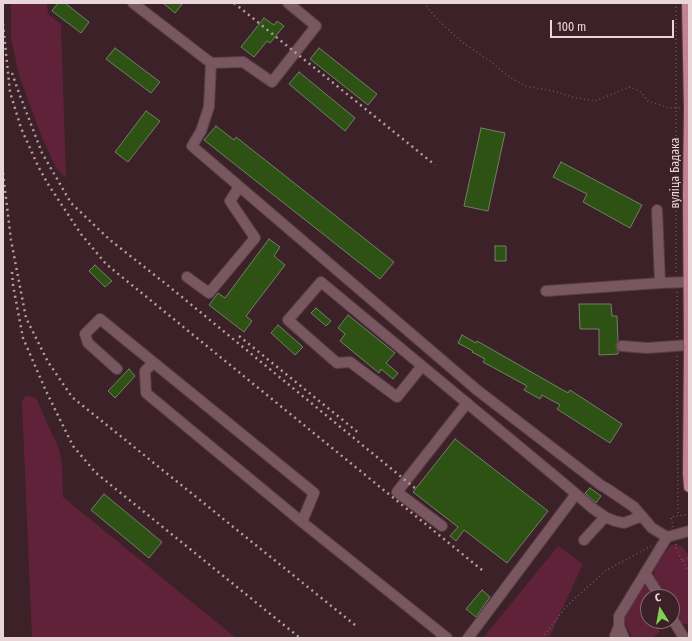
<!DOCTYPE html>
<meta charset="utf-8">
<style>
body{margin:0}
#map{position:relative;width:692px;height:641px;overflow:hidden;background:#3c2129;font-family:"Fira Sans Condensed",sans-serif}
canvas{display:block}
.frame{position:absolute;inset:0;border:4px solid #e9d6db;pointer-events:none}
.north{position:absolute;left:640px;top:589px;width:40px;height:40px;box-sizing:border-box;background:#3c2129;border:1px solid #816970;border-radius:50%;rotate:349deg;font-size:11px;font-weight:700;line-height:16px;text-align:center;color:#e9d6db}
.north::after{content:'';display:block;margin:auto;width:14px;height:18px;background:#82d04f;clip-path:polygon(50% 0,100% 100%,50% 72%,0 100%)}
.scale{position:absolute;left:550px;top:20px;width:124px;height:18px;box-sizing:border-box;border:2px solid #e9d6db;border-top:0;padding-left:5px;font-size:12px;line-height:14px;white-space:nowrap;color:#e9d6db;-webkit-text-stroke:3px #3c2129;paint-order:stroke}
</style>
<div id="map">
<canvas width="692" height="641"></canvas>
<div class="frame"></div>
<div class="north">С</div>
<div class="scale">100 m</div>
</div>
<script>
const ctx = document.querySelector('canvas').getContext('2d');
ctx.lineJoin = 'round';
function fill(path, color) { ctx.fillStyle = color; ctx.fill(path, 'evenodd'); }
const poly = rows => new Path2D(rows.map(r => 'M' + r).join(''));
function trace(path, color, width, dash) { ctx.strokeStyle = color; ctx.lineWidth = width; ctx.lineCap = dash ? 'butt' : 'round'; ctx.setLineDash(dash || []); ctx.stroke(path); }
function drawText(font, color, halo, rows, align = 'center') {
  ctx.font = font + ' "Fira Sans Condensed",sans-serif'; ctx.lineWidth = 3; ctx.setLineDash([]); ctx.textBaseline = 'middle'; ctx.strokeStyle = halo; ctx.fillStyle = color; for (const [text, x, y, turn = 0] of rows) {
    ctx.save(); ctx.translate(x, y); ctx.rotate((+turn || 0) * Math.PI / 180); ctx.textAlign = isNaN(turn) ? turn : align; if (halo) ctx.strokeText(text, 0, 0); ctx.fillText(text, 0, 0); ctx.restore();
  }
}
fill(poly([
 [11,3,47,3,48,14,61,24,66,178,56,168,41,135,19,75,11,38],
 [26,396,30,396,36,398,59,449,62,465,63,497,236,638,32,638,22,402,23,399],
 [674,544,681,546,689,555,689,624,681,624,672,609,672,597,665,597,655,580,654,574,655,568,669,547],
 [558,546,583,564,549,638,483,638],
 [647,585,657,597,648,597,648,621,654,621,660,632,652,638,632,638,624,620,625,614,632,603,644,586]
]), '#5f2238');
const building = poly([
 [58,3,65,3,89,22,81,33,52,11,58,3],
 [163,3,183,3,175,13,163,3],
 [264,18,274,25,277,21,284,26,270,43,267,41,254,57,241,47,264,18],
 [115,48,160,82,151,93,106,59,115,48],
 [319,48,377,94,368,105,310,59,319,48],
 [299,72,355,118,345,131,289,84,299,72],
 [146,111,160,121,128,162,115,152,146,111],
 [216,126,234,140,236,137,394,262,380,279,204,140,216,126],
 [481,128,505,133,488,211,464,206,481,128],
 [561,162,642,205,630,228,583,202,587,194,553,177,561,162],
 [269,239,280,247,274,256,285,265,246,316,252,321,244,332,209,305,218,293,225,298,269,239],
 [495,246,506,246,506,261,495,261,495,246],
 [95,265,112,281,105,287,89,271,95,265],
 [579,304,611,304,612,316,617,316,618,341,616,346,618,351,618,354,599,355,599,329,580,329,579,304],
 [316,308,331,321,326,326,311,313,316,308],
 [348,315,395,353,386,363,398,373,393,379,381,369,379,373,340,341,345,334,338,328,348,315],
 [278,325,303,347,295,355,271,333,278,325],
 [462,335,476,343,477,341,568,393,570,390,622,424,610,443,557,409,560,405,542,395,540,399,524,390,527,386,483,362,485,359,472,352,473,351,458,343,462,335],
 [129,369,135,376,115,398,108,391,129,369],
 [455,439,548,511,507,563,464,530,456,541,450,536,458,527,413,492,455,439],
 [590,488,601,496,596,503,585,493,590,488],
 [104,494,162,542,149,558,91,510,104,494],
 [482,590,490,597,476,617,466,609,482,590]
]);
fill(building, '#2d5214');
trace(building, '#708167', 1);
const minor = poly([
 [133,3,211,63,209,107,201,131,192,146,477,390,602,486,606,488,634,507,652,528,667,537,689,531],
 [211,63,243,62,272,82,316,26,288,3],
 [657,210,660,283,688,282],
 [187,277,209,293,255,238,230,201,239,187],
 [546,291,660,283],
 [622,346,647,348,689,345],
 [153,363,145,371,146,393,302,522,447,638],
 [422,366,397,397,350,362,337,363,288,320,321,282,568,487,591,507,605,517,615,521,624,523,642,516],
 [117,369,88,343,85,334,100,319,314,493,302,522],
 [442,526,397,492,467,403],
 [584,540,605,517],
 [645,573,660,597],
 [672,618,684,638],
 [468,638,576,494],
 [615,638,615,636,619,626],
 [624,638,619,626,619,616,667,537]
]);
const major = poly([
 [687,3,689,109,688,194,689,344],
 [689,349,688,474,689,487]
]);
trace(minor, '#583e45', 12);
trace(major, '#583e45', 12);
trace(poly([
 [424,3,437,19,452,33,466,45,490,61,508,76,525,86,553,91,572,97,595,101,630,87,640,91,648,101,669,108,681,108],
 [676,3,676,274],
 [677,292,677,338],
 [677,356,678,516],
 [673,527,671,517,689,514],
 [676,544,676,548,682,561,689,558],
 [682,561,689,572],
 [542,638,566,607,605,571,651,546]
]), '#70575e', 1.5, [1, 3]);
trace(minor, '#785760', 10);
trace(major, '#c48295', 10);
trace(poly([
 [234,3,435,165],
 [3,24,10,92,21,128,38,166,48,184,81,234,106,264,482,570],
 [12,73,19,93,42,153,71,203,110,240,166,284,416,489],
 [3,173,11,240,26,318,48,362,72,397,355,625],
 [12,272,13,285,23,338,46,391,73,446,96,473,300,638],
 [239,336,360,434]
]), '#b49fa4', 2.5, [2, 4]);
drawText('12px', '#e9d6db', '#3c2129', [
 ["вуліца Бадака",676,173,-90]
]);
</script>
